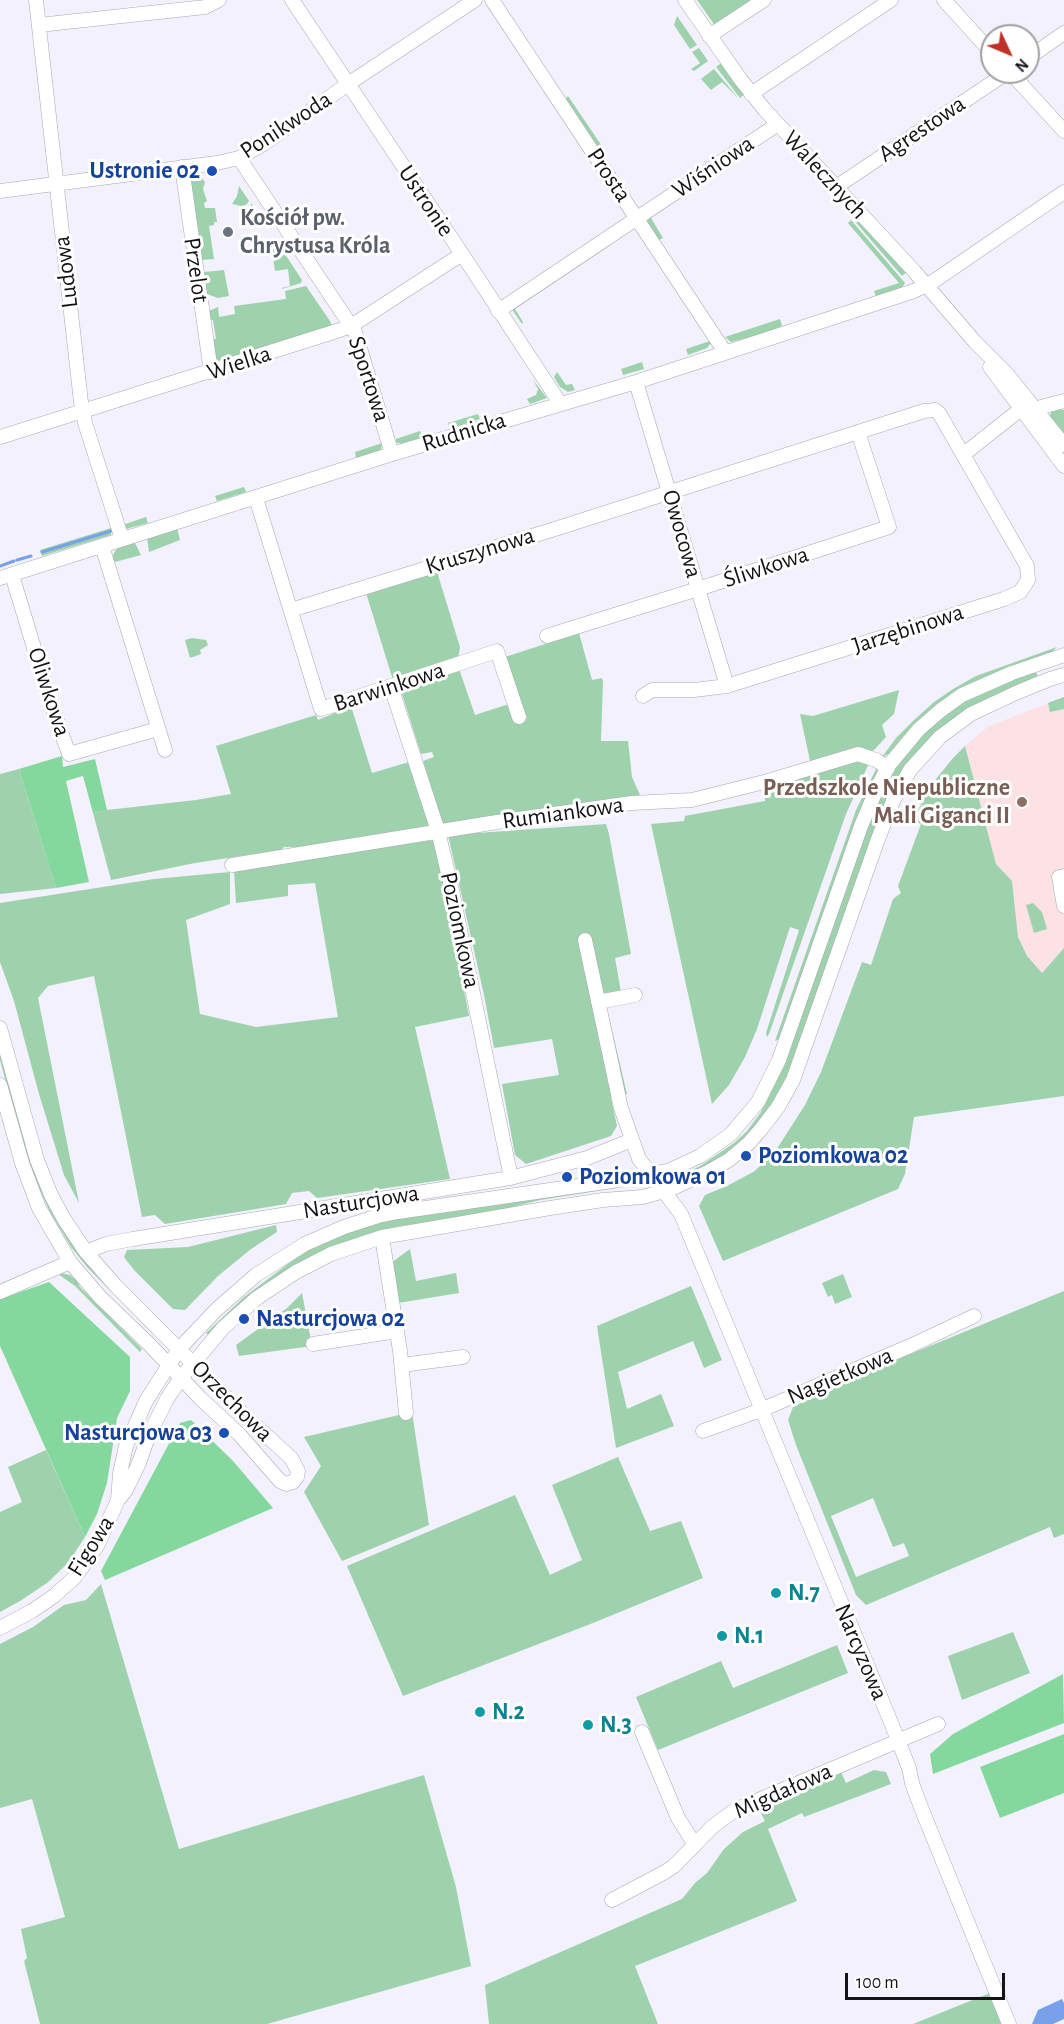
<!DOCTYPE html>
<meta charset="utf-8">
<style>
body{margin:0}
#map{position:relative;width:1064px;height:2024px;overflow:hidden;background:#f2f1fd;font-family:"Alegreya Sans",sans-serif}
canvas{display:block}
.north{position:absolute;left:980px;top:24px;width:60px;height:60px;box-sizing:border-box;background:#fff;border:2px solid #a1a1a3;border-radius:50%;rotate:134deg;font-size:16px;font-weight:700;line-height:24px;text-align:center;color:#141418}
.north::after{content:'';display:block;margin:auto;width:21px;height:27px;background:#bf3129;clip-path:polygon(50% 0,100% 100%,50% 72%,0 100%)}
.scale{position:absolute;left:845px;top:1973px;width:160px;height:27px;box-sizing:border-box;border:3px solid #141418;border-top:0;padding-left:8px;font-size:18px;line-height:21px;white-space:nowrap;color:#141418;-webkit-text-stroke:4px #fff;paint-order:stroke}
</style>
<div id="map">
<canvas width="1064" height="2024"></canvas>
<div class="north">N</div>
<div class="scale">100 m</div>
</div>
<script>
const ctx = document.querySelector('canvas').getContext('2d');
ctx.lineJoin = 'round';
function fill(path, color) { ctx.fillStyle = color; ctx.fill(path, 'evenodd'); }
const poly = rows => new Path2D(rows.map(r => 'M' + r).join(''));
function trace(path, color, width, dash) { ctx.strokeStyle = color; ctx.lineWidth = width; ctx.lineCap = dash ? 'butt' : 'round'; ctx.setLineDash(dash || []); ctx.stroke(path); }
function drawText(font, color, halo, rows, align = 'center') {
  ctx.font = font + ' "Alegreya Sans",sans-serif'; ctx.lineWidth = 6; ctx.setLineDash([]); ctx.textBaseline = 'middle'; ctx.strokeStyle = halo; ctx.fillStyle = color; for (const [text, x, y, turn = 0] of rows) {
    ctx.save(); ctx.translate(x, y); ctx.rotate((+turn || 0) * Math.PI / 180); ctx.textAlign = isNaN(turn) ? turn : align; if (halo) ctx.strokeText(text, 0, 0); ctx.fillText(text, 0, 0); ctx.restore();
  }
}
fill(poly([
 [1064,697,1064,948,1042,973,1027,957,1018,937,1012,881,996,864,965,746,989,726]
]), '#fce1e5');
fill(poly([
 [697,0,757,0,716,27],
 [677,16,697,45,690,49,674,25],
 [699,48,708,61,694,71,691,69,700,63,692,52],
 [720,64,723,64,745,94,740,98,716,67],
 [714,69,739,99,722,82,711,90,701,79],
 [568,96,606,152,602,154,565,99],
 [199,175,205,182,203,189,207,201,204,203,205,208,215,208,217,222,214,222,214,225,209,226,214,259,202,260,190,176],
 [705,181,651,218,663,238,659,240,647,223,648,215],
 [239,186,249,201,246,205,241,206,232,204,237,196],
 [251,203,264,222,263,224,248,225,247,217,252,216],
 [856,217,907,272,902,276,852,218],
 [851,220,905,283,901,289,876,297,874,291,899,283,848,223],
 [606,242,609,246,515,309,523,322,522,324,511,308],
 [272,249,283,251,302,280,301,283,282,289,282,288,290,286,288,269,275,271],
 [224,270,229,296,218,298,207,294,204,272],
 [306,286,330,321,332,326,218,362,216,361,213,339,216,339,213,320,210,320,209,311,218,307,219,317,235,314,234,306,286,299,285,291],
 [780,319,782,326,765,333,731,342,725,337],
 [710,341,711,343,707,348,688,355,686,349],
 [642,362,644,369,623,375,621,369],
 [557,372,566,385,572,384,575,390,568,392,560,387,554,377],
 [533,380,547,398,530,404,527,399,536,395,538,389],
 [1060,409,1064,410,1064,436,1050,416,1051,411],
 [478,414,480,419,450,429,448,423],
 [420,431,423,437,401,444,396,442,396,439],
 [382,443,381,450,356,458,355,452],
 [244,487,246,492,217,501,215,496],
 [117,499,125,524,146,517,148,523,126,529],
 [111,528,111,535,42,556,40,550],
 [177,528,180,540,149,552,147,537],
 [134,541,141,555,115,562,112,558,115,551,121,545],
 [442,570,438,575,460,647,458,659,393,680,366,593],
 [579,633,592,680,602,678,603,682,601,741,628,741,632,777,640,795,443,825,423,761,434,757,432,752,421,754,401,691,406,686,458,666,475,715,509,704,523,720,527,718,520,700,522,699,517,700,502,658],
 [192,638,206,640,208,645,200,650,201,654,190,658,185,640],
 [1057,647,1050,654,987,676,966,686,928,713,904,736,889,754,882,757,896,738,914,720,934,702,953,689,976,676],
 [1035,672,1038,675,1035,677,969,708,913,758,796,1058,782,1088,765,1116,744,1139,716,1161,689,1175,687,1172,700,1166,734,1143,747,1131,761,1112,876,802,896,764,921,735,961,703,995,685],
 [899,690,894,714,882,725,886,737,874,750,860,758,870,761,846,814,769,1034,767,1037,766,1033,799,930,790,927,757,1029,745,1057,729,1085,712,1104,651,824,684,821,685,816,765,801,767,775,810,761,800,714,813,716],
 [1064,697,1064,709,1050,712,1048,703],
 [351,706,372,773,409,762,429,826,298,847,284,847,281,850,195,863,111,880,93,813,107,810,196,800,231,794,216,746,316,715,318,720],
 [965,746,996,864,1012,881,1018,937,1027,956,1042,973,1064,948,1064,1096,914,1117,905,1174,898,1189,723,1261,699,1206,705,1195,727,1186,755,1171,778,1147,805,1105,821,1072,862,962,871,965,893,899,901,893,898,886,921,824,912,820,936,779,953,758],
 [877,767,878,774,870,787,854,826,781,1038,775,1041,856,810],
 [19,769,56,888,0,894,0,774],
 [606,824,609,834,631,954,615,958,621,992,604,996,627,1094,611,1098,617,1126,611,1136,526,1164,515,1155,502,1084,559,1075,552,1039,494,1048,484,995,448,835],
 [433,840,441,871,469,1016,415,1027,450,1179,317,1198,309,1191,292,1193,286,1204,165,1224,155,1215,142,1217,94,976,48,986,38,998,79,1203,64,1175,39,1094,14,1001,0,962,0,903,154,879,230,872,230,904,186,920,200,1014,256,1027,338,1017,315,883,288,885,288,896,236,903,234,870],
 [1033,903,1042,912,1047,929,1034,933,1026,905],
 [0,1045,38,1179,154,1330,152,1333,87,1267,71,1247,50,1212,33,1175,22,1142,0,1060],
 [616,1185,616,1188,540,1200,489,1213,394,1227,340,1244,298,1264,268,1282,248,1298,209,1336,206,1333,244,1297,309,1248,358,1228,387,1219],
 [276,1225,277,1232,251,1249,218,1276,185,1310,173,1309,134,1270,124,1257,127,1250,188,1247],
 [410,1249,416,1281,456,1273,459,1293,398,1303,391,1263],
 [61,1273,70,1275,77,1281,80,1287,142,1349,140,1352,75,1286,58,1274],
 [843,1274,852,1297,835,1304,832,1295,828,1297,822,1283],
 [691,1286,722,1360,704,1368,693,1341,618,1372,627,1409,661,1394,674,1426,616,1448,597,1326],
 [1064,1291,1064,1534,1054,1538,1050,1527,866,1605,856,1595,796,1445,788,1420,793,1407,842,1382],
 [873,1498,893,1547,904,1543,909,1556,856,1577,831,1516],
 [302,1293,312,1346,239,1356,236,1345,287,1308],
 [412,1412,429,1525,342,1561,304,1492,321,1466,304,1437],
 [46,1450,85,1537,68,1563,47,1583,20,1601,0,1612,0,1512,22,1502,8,1467],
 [618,1457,650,1531,681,1521,703,1578,588,1625,403,1696,347,1566,515,1495,550,1575,582,1560,552,1485],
 [101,1584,179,1849,424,1775,456,1887,471,1966,267,2024,40,2024,24,1961,27,1958,21,1929,65,1917,32,1799,0,1808,0,1644,33,1627,64,1605,86,1600],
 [1013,1632,1030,1673,962,1700,948,1656],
 [837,1645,848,1673,658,1750,636,1697,721,1661,733,1688],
 [874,1770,886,1772,891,1784,804,1817,802,1813,768,1829,797,1901,635,1966,658,2024,489,2024,485,1985,682,1899,695,1883,707,1873,724,1849,743,1832,765,1821,756,1804,841,1772,846,1783],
 [990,1993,1004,2024,913,2024]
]), '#9ed2ac');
fill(poly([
 [62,756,63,767,95,759,107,810,93,813,83,776,66,781,89,882,56,888,19,769],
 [49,1282,130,1357,130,1391,117,1418,107,1483,97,1514,85,1537,0,1346,0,1299],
 [191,1420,233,1461,273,1508,105,1580,101,1571,180,1423],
 [1063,1674,1064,1723,933,1774,930,1754,953,1734],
 [1064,1734,1064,1793,1000,1818,980,1767]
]), '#85d89d');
fill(poly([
 [1062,1999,1064,2003,1064,2019,1053,2024,1032,2024,1038,2010]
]), '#79a1ea');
trace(poly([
 [42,552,111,531],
 [17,560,31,556],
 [0,566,14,561]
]), '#79a1ea', 3);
const minor = poly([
 [36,0,81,402,85,423,122,539],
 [292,0,462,254,556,397,558,404],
 [492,0,725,352],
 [685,0,741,80,764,109,914,271,975,342,1007,374,1064,445],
 [944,0,992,53],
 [39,25,205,7,219,0],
 [709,36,764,0],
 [1028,58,1064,33],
 [1010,72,1064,131],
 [751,94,891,0],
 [239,158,355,332,392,454],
 [182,167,211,372],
 [836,187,1008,72],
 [0,191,217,163,239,158,265,143,348,84,475,0],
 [498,311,778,124],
 [990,367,1064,466],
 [636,382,727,686],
 [1031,414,1041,407,1064,401],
 [0,437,340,330,351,326,462,254],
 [964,454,1026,405],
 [256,498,321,709,497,651,519,717],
 [102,546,165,750],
 [12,575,51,704,69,754,158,729],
 [0,578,392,454,636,382,914,291,934,281,1064,192],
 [291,610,558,528,924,411,935,410,939,413,1027,566,1028,580,1020,592,1004,599,727,686,694,690,652,690,643,696],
 [547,636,698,589,889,527,858,432],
 [391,687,438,831,451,886,511,1178],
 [232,865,497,822,632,803,692,800,768,781,858,754,876,760,888,768],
 [1064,876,1059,877,1064,906],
 [585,940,621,1108,639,1159,681,1214,892,1725,909,1768,912,1783,922,1810,1009,2024],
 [598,1002,635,995],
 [0,1028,37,1160,51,1195,64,1219,86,1252,115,1285,245,1416,291,1458,298,1471,297,1477,293,1482,286,1484,280,1481,239,1434,201,1399,150,1345,100,1297,70,1262,39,1208,22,1163,0,1085],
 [382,1237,400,1351,406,1413],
 [86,1252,106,1244,133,1239,510,1178,587,1158,632,1140],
 [0,1292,70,1262],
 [313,1344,397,1331],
 [402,1365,463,1357],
 [703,1431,761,1410,910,1346,974,1316],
 [118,1500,120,1473,126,1446,146,1401,179,1349,217,1309,256,1275,305,1244,344,1227,378,1216,398,1212,612,1181,668,1171,700,1156,731,1134,758,1102,779,1060,861,826,878,786,889,765,919,729,941,710,962,695,1012,673,1064,655],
 [0,1628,32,1611,54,1596,75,1577,97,1546,118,1500,126,1490,139,1463,148,1437,167,1399,181,1378,223,1328,257,1298,296,1272,331,1254,382,1237,550,1208,603,1200,643,1197,671,1189,708,1172,729,1160,749,1143,762,1128,778,1107,793,1080,878,839,893,801,910,770,940,737,971,714,1018,692,1050,679,1064,675],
 [642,1732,678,1818,695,1845],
 [612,1900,665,1872,674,1866,712,1827,735,1810,938,1724]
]);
trace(minor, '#a8a8b2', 15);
trace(minor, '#fff', 14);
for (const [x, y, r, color] of [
 [212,171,6,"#1a4fb4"],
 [228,232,6,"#6b7280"],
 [1022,802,6,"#8d6e63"],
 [746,1156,6,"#1a4fb4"],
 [567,1177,6,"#1a4fb4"],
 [244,1319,6,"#1a4fb4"],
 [224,1433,6,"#1a4fb4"],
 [776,1593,6,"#0f9aa8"],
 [722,1636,6,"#0f9aa8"],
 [480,1712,6,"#0f9aa8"],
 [588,1725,6,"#0f9aa8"]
]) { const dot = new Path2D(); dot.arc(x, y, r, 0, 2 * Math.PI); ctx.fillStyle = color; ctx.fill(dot); trace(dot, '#fff', 2); }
drawText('24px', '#141418', '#fff', [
 ["Ponikwoda",286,125,-33],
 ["Agrestowa",922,129,-34],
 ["Wiśniowa",713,167,-34],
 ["Prosta",609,175,56],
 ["Walecznych",825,175,47],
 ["Ustronie",426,201,56],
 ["Przelot",196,270,82],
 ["Ludowa",66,272,-97],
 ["Wielka",239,363,-18],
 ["Sportowa",369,379,72],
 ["Rudnicka",464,432,-17],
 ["Owocowa",682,534,74],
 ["Kruszynowa",480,551,-17],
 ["Śliwkowa",766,567,-18],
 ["Jarzębinowa",908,629,-18],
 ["Barwinkowa",389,687,-18],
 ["Oliwkowa",49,692,72],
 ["Rumiankowa",563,813,-8],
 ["Poziomkowa",460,930,78],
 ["Nasturcjowa",361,1202,-9],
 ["Nagietkowa",840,1376,-23],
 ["Orzechowa",232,1401,45],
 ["Figowa",91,1546,-58],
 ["Narcyzowa",861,1652,67],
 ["Migdałowa",783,1791,-24]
]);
drawText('bold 24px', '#164399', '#fff', [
 ["Ustronie 02",200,171,"right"],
 ["Poziomkowa 02",758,1156],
 ["Poziomkowa 01",579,1177],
 ["Nasturcjowa 02",256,1319],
 ["Nasturcjowa 03",212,1433,"right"]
], 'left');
drawText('bold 24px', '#5b616d', '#fff', [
 ["Kościół pw.",240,218],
 ["Chrystusa Króla",240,246]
], 'left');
drawText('bold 24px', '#785e54', '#fff', [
 ["Przedszkole Niepubliczne",1010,788],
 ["Mali Giganci II",1010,816]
], 'right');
drawText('bold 24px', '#0d838f', '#fff', [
 ["N.7",788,1593],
 ["N.1",734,1636],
 ["N.2",492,1712],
 ["N.3",600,1725]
], 'left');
</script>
